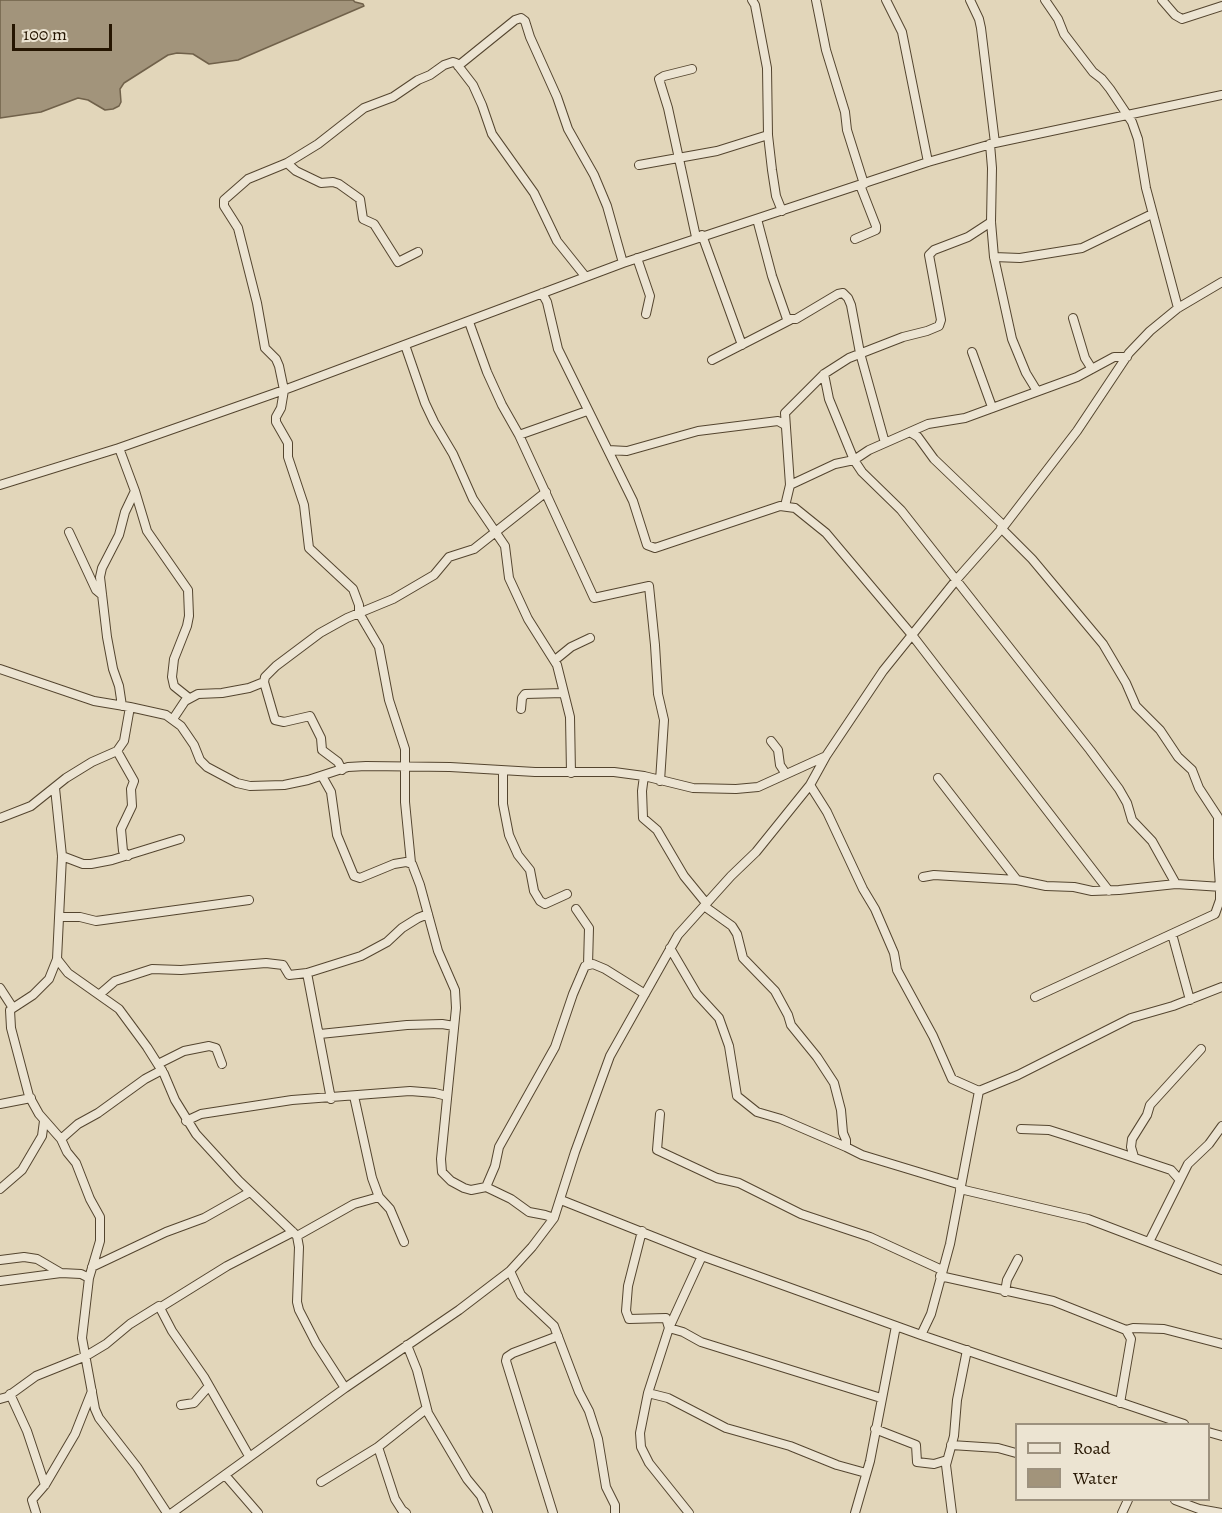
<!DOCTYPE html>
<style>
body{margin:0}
#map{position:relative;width:1222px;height:1513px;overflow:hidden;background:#e2d6ba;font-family:Alegreya,serif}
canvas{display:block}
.legend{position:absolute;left:1015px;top:1423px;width:195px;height:78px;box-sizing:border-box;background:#ece4d2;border:2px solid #9c917e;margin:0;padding:8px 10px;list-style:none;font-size:18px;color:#251501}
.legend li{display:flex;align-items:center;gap:12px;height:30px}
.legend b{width:30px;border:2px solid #9c917e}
.scale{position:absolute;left:12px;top:24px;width:100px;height:27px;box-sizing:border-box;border:3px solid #251501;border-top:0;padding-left:8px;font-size:18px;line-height:21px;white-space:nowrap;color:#251501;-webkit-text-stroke:4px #ece4d2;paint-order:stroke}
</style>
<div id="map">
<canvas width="1222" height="1513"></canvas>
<ul class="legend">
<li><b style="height:8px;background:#ece4d2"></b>Road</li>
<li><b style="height:16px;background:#a2947b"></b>Water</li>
</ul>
<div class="scale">100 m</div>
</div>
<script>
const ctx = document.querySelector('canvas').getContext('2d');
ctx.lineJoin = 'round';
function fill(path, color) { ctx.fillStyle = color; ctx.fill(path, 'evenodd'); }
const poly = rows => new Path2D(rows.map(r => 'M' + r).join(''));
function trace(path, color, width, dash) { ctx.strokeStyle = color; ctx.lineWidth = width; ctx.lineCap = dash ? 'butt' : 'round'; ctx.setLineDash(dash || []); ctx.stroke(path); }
const water = poly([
 [0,0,353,0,355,2,363,4,364,6,238,60,209,64,193,54,177,53,168,55,124,83,120,89,121,102,119,106,113,109,105,110,88,100,78,98,41,112,0,118,0,0]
]);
fill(water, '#a2947b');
trace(water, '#70614a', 1.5);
const street = poly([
 [752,0,755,5,767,68,768,135,772,170,776,196,782,211],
 [816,0,826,50,845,112,847,130,864,184],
 [886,0,902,32,928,162],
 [970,0,979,19,981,28,995,143],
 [1045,0,1058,19,1064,34,1093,72,1102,79,1110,89,1132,122,1138,139,1146,188,1178,308],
 [1162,0,1175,15,1182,19,1222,6],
 [458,66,515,20,521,18,525,21,530,37,557,97,568,129,594,175,607,206,623,263],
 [692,69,664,76,659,79,668,108,696,237],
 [990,144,992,168,991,222,994,257,1012,339,1026,373,1037,391],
 [287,163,296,171,321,183,333,182,339,184,360,199,363,219,374,224,398,262,418,252],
 [639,165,717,151,768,135],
 [757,219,772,276,787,319,796,319,838,294,843,293,848,298,851,305,860,353,885,443],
 [702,235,742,345],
 [855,239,876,230,876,226,860,185],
 [994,257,1020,258,1082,248,1152,214],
 [637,258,650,296,646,314],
 [542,293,547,302,558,349,633,501,647,545,655,548,780,506,795,508,826,533,912,635,1109,891],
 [1073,318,1085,358,1092,369],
 [469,322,487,372,502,405,519,435,594,598,649,586,655,645,658,694,664,720,660,781],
 [405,345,425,403,434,422,453,454,473,499,505,546,509,578,528,619,557,665,570,717,571,773],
 [972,352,992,407],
 [712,360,790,320],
 [824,374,829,399,854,460,862,472,901,510,1090,750,1119,789,1127,803,1132,820,1152,841,1176,884],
 [910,432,918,437,934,459,1004,526],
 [519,435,587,411],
 [119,448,135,491,125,512,119,535,102,568,100,577,107,637,113,669,119,686,122,706],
 [608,450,627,451,698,431,778,421,785,425],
 [0,485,119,448,284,390,623,263,928,162,995,143,1222,95],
 [790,485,835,464,854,460,869,450,928,424,965,418,1077,377,1114,357,1127,357],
 [135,491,147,531,188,590,189,616,187,626,174,659,172,677,174,686,189,698],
 [785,506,790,485,785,413,824,374,849,358,903,337,927,331,939,326,941,320,929,255,934,250,968,237,991,222],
 [1001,528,1032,559,1103,644,1126,683,1136,706,1160,730,1178,757,1192,770,1199,788,1218,817,1218,858,1220,887,1220,900,1215,914,1035,997],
 [69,532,96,590,102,595],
 [555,660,571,647,590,638],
 [0,669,94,701,130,707,166,715,181,726,194,745,200,760,207,767,237,783,250,786,284,785,308,780,348,767,366,766,450,767,535,772,614,772,644,776,693,788,736,789,758,787,824,757],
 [264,682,265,677,276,666,320,633,347,618,393,599,434,575,449,557,474,549,546,492],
 [521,709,522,698,525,694,564,693],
 [173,719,185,701,198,694,222,693,249,688,264,682,275,720,284,722,310,716,321,738,322,750,338,762,342,770],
 [771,741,778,750,780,765,786,774],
 [117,751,134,781,131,789,132,806,121,829,123,851,128,856],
 [503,771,503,804,509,835,518,855,530,870,534,891,540,901,545,904,567,894],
 [322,776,331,792,337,835,354,876,360,878,394,864,406,862,412,864,420,885,438,951,455,990,456,1008,441,1159,442,1172,451,1181,464,1188,471,1190,486,1187,511,1199,529,1212,545,1215,554,1218],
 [644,776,642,791,643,818,657,830,684,876,706,903],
 [938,778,1017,880,1046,886,1074,887,1092,891,1119,890,1176,884,1222,887],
 [810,785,827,812,863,889,875,909,894,953,897,970,933,1036,952,1079,979,1091],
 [55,788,62,856,57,959,49,979,33,995,10,1010,11,1028,29,1096,39,1114,61,1139,67,1152,76,1163,90,1199,100,1217,100,1241,89,1278,82,1338,95,1409,99,1418,137,1467,167,1513],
 [0,818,31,806,66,778,92,762,117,751,124,741,130,707],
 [62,856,83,864,91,864,112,860,180,839],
 [411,863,405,802,405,749,389,700,379,647,359,613,359,605,353,589,309,548,304,505,288,457,288,443,276,422,276,417,281,408,284,390,279,366,276,359,265,348,257,303,238,228,224,206,224,200,248,179,287,163,318,144,364,108,393,97,418,80,430,75,444,65,453,62,456,63,473,85,482,105,492,134,534,193,557,241,585,276],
 [923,877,934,875,1017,880],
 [704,906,732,926,737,934,743,958,775,991,788,1015,791,1025,817,1057,834,1083,841,1110,843,1133,846,1140,846,1147,862,1155,961,1185],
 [576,909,589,928,588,965],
 [60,917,80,917,96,921,249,900],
 [1172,934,1190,1000],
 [670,948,697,994,719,1018,729,1046,737,1096,757,1112,781,1119,846,1147],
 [57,959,68,973,119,1009,147,1047,164,1074,175,1100,196,1134,239,1181,297,1236,299,1247,297,1302,299,1310,316,1343,345,1388],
 [307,973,361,956,387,942,402,928,418,918,428,914],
 [0,988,13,1008],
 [100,994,115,981,152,969,181,970,266,963,283,965,289,975,307,973,331,1099],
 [320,1034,407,1025,442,1024,454,1026],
 [158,1064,184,1051,209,1046,216,1048,222,1064],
 [354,1096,372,1178,379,1197,390,1209,404,1242],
 [0,1104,31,1098],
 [660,1114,657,1150,717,1178,739,1183,801,1214,870,1237,942,1270],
 [186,1121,201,1114,292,1100,410,1091,435,1093,447,1096],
 [1021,1129,1049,1130,1068,1136,1171,1170,1179,1179],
 [61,1139,78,1124,98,1113,145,1079,162,1070],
 [1134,1157,1131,1147,1132,1139,1147,1115,1150,1105,1201,1049],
 [486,1187,495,1166,499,1147,555,1047,573,994,585,966,593,964,605,969,645,994],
 [0,1189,22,1170,42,1136,44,1121],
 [960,1189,1088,1219,1222,1270],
 [561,1200,702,1256,921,1335,1184,1424],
 [642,1231,628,1286,626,1311,629,1319,666,1318,669,1328,683,1332,701,1342,881,1398],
 [297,1236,354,1204,379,1197],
 [1149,1242,1188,1164,1209,1144,1222,1126],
 [0,1260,24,1257,37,1259,61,1273,81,1274,89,1278],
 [92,1267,166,1232,204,1218,250,1192],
 [510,1271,521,1295,554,1326,579,1392,589,1411,598,1439,606,1487,615,1505,615,1513],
 [940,1276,1053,1301,1126,1330,1131,1339,1120,1403],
 [0,1281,61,1273],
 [1005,1292,1007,1280,1018,1259],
 [161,1307,227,1266,293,1232],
 [1126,1330,1133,1328,1164,1329,1222,1344],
 [921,1335,931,1314,950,1244,979,1091,1018,1075,1131,1018,1173,1006,1222,987],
 [407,1345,417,1370,428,1413,467,1479,481,1496,488,1513],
 [648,1393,668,1398,726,1428,790,1446,837,1465,866,1473],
 [10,1394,27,1431,45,1485],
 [0,1399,7,1397,36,1376,86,1356,106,1344,130,1324,159,1306,172,1331,204,1377,249,1456],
 [181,1405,194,1403,209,1386],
 [875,1429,916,1445,917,1462,934,1464,947,1460],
 [1208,1432,1222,1436],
 [951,1445,998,1448,1016,1453],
 [225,1475,258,1513],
 [321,1482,378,1447],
 [1175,1500,1199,1509,1222,1513],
 [36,1513,32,1500,45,1485,75,1434,92,1391],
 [172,1513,345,1388,459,1310,510,1271,532,1247,554,1218,575,1152,610,1056,678,935,731,876,756,852,810,785,826,756,883,671,957,579,1004,526,1077,431,1129,353,1150,331,1178,308,1222,282],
 [406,1513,402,1510,395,1499,378,1447,426,1409],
 [553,1513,506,1361,507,1357,513,1353,558,1336],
 [689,1513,649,1463,641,1447,640,1433,648,1393,669,1328,702,1256],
 [855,1513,870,1461,896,1326],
 [952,1513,946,1465,954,1436,957,1400,967,1350],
 [1122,1513,1128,1500]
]);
trace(street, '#54452f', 10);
trace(street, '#ece4d2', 8);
</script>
